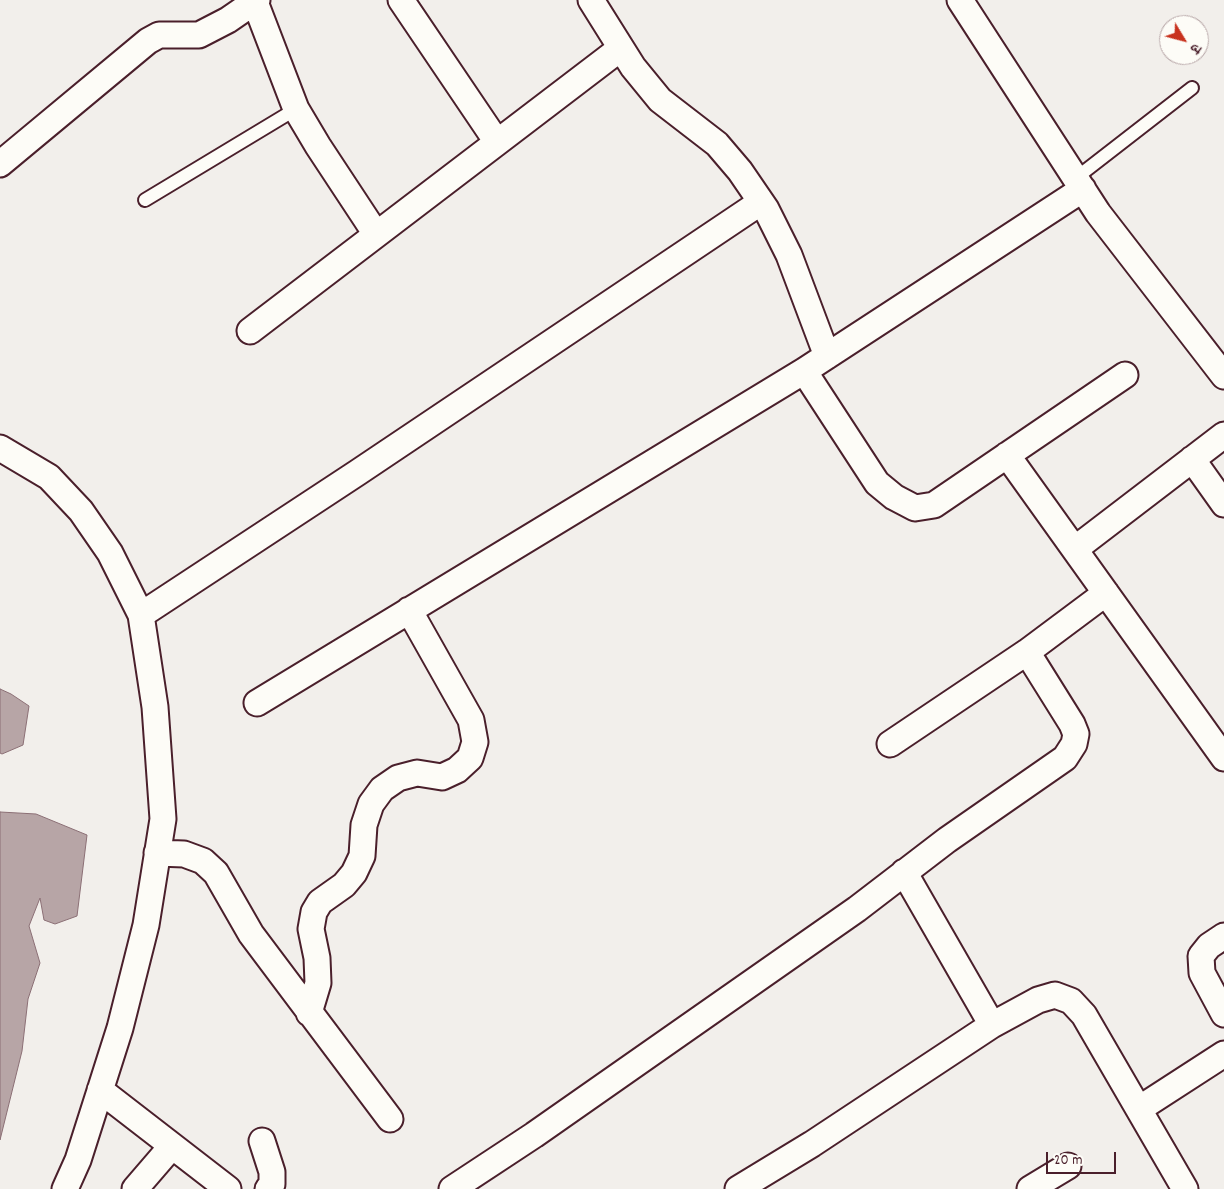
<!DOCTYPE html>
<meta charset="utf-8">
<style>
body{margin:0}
#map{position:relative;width:1224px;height:1189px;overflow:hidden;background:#f2efeb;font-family:Dekko,"Playpen Sans Deva",sans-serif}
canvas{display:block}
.north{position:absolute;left:1159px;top:15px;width:50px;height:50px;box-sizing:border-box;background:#fdfcf7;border:1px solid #b5a4a5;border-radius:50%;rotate:127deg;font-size:14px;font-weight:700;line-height:20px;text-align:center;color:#4a1f2b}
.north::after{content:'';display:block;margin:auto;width:18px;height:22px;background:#c8321e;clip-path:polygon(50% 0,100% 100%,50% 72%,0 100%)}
.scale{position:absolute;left:1046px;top:1152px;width:70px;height:22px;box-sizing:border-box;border:2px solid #4a1f2b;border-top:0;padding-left:6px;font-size:15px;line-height:18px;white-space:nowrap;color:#4a1f2b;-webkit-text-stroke:4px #fdfcf7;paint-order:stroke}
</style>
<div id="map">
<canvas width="1224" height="1189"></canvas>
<div class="north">उ</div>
<div class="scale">20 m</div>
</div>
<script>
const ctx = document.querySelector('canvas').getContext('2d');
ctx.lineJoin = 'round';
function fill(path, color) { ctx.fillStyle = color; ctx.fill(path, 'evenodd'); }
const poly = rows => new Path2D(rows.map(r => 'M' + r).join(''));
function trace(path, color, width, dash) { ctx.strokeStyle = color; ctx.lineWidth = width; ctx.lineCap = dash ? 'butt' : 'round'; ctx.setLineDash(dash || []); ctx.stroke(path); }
const water = poly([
 [0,689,11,694,29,706,23,745,2,754,0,753,0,689],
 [0,812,36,814,87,835,77,916,55,924,44,920,40,898,29,926,40,963,28,999,22,1051,0,1140,0,812]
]);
fill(water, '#b7a5a6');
trace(water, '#8b6f75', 1);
const lane = poly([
 [1076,178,1192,88],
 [145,200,296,109]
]);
const street = poly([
 [401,0,497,142],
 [591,0,633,67,660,100,717,144,740,171,766,209,789,255,827,356],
 [960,0,1098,213,1224,376],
 [255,2,296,109,318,146,376,234],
 [0,164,148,41,159,35,199,35,228,20,257,0],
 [250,331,621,48],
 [804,371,877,483,894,497,915,508,934,505,1125,375],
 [0,448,49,477,81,511,110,553,141,615,155,707,163,819,146,925,120,1028,78,1160,65,1189],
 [1007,455,1224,758],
 [1192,459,1224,504],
 [1075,549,1224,435],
 [141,615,357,473,761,202],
 [257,703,804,371,1083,189],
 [890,744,1027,652,1106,593],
 [157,853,184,854,203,861,216,873,251,934,390,1119],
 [904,872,992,1025],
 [1224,936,1209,946,1201,956,1202,973,1224,1014],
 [309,1013,318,983,317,958,311,929,314,912,320,902,344,885,354,873,362,856,364,825,371,804,382,789,398,778,417,773,442,777,457,770,470,758,475,742,471,720,409,610],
 [100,1090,228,1189],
 [1139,1109,1224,1054],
 [262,1141,272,1172,272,1184,268,1189],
 [135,1189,172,1146],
 [452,1189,534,1135,857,909,947,840,1065,758,1074,744,1076,734,1072,724,1027,652],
 [738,1189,812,1144,992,1025,1038,1000,1055,995,1071,1001,1084,1015,1185,1189],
 [1030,1189,1068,1166]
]);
trace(lane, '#4a1f2b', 16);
trace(street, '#4a1f2b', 29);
trace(lane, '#fdfcf7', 12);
trace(street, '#fdfcf7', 25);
</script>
